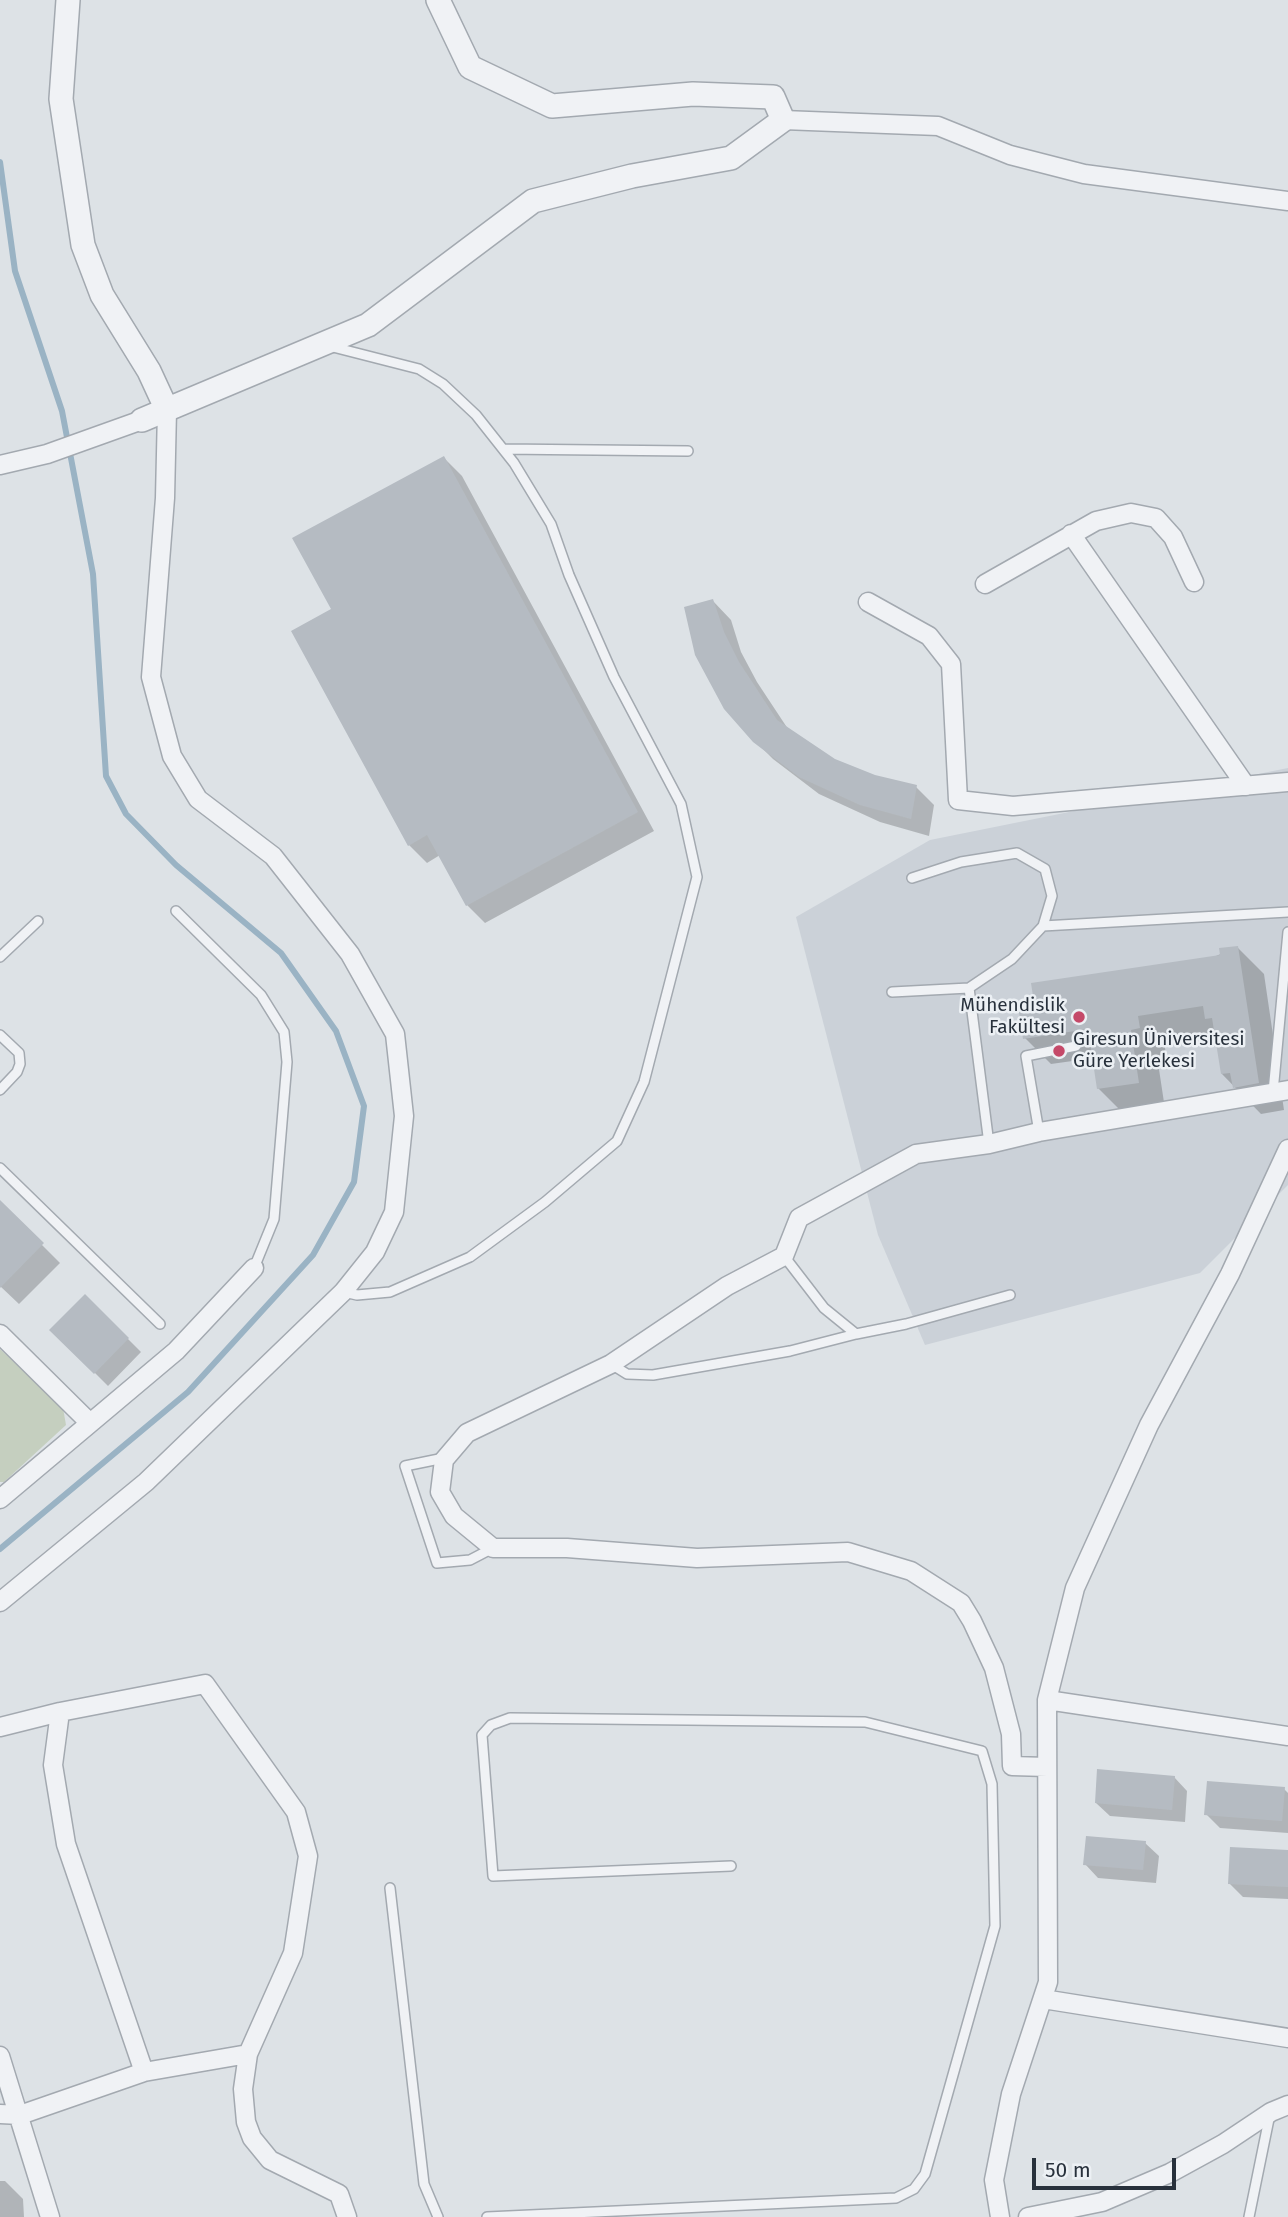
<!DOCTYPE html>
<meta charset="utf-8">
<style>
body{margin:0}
#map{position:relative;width:1288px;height:2217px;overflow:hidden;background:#dde2e6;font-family:"Fira Sans",sans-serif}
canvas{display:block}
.scale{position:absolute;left:1032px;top:2158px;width:144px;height:32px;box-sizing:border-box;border:4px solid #28313c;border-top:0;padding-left:9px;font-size:21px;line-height:24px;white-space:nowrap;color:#28313c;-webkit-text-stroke:5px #ecf0f4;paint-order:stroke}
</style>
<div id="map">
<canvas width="1288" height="2217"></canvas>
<div class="scale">50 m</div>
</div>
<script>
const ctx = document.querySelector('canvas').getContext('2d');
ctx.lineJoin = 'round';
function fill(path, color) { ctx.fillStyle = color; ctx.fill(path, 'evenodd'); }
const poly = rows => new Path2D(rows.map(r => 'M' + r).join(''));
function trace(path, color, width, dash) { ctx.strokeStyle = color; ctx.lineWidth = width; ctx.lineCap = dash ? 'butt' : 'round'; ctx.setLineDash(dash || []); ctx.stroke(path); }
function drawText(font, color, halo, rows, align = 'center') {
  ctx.font = font + ' "Fira Sans",sans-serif'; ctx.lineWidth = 5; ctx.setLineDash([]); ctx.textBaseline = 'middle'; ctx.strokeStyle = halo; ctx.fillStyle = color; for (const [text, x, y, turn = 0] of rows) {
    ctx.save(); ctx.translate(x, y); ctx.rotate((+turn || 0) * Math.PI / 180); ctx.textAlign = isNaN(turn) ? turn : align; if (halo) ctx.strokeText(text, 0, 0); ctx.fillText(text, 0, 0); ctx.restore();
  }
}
fill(poly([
 [1288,768,1288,1185,1200,1273,925,1345,878,1235,796,917,930,840]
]), '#cbd1d8');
fill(poly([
 [0,1349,63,1408,66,1425,4,1482,0,1482]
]), '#c5cfbf');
fill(poly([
 [444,458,462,476,654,831,485,923,467,905,440,855,427,863,409,845,333,610],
 [713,601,731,620,741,652,757,682,788,729,834,760,875,777,916,787,934,805,929,836,880,822,819,794,773,759,754,740],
 [1237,947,1264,974,1284,1110,1261,1114,1222,1074,1216,1034,1164,1042,1166,1054,1157,1056,1165,1109,1125,1115,1098,1088,1094,1058,1051,1064,1025,1038],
 [0,1203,60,1263,19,1304,0,1286],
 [85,1296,141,1352,108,1386,52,1330],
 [1174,1777,1187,1791,1185,1822,1110,1816,1096,1803],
 [1284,1789,1288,1793,1288,1833,1220,1828,1206,1814],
 [1145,1843,1159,1856,1156,1883,1098,1878,1085,1864],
 [1288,1852,1288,1899,1243,1897,1229,1883],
 [0,2181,5,2181,23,2199,24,2217,0,2217]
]), '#0003');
trace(poly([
 [0,162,15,271,62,411,93,574,106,776,126,814,176,865,281,953,336,1031,364,1106,354,1182,313,1255,188,1392,0,1549]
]), '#9ab3c4', 6);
fill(poly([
 [444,456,638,812,466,906,427,835,408,846,291,631,331,609,292,538],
 [713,599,724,632,739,662,777,720,835,759,875,775,917,785,911,819,860,805,799,777,753,742,724,709,695,655,684,607],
 [1238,946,1259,1083,1233,1088,1230,1073,1221,1074,1212,1018,1205,1019,1203,1006,1138,1016,1140,1028,1131,1030,1139,1083,1097,1089,1088,1029,1023,1039,1018,1006,1034,1003,1031,983,1220,955,1219,948],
 [0,1200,44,1243,0,1288],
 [85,1294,129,1338,94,1374,49,1330],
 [1097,1769,1175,1776,1172,1810,1095,1803],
 [1207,1781,1285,1787,1282,1821,1204,1815],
 [1086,1836,1146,1841,1143,1870,1083,1865],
 [1230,1847,1288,1850,1288,1887,1228,1884]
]), '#b5bbc2');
const service = poly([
 [329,346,419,369,443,384,476,415,514,463,551,524,569,575,614,677,681,804,697,877,644,1082,617,1141,545,1202,470,1257,390,1292,357,1295,344,1292],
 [503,449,688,451],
 [912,878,961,862,1017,853,1045,869,1052,896,1043,926,1012,959,969,988,989,1144],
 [176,911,261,995,284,1032,287,1062,274,1219,254,1268],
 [1043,926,1288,912],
 [0,957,38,921],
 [892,992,969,988],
 [0,1035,19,1053,20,1064,17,1072,0,1090],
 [1273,1092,1288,932],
 [1039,1132,1026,1056,1076,1046],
 [0,1168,160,1324],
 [784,1256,824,1308,856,1334,906,1324,1010,1295],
 [611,1364,627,1374,653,1375,790,1351,856,1334],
 [444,1458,405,1466,437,1563,470,1560,493,1548],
 [390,1888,424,2184,438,2217],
 [487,2217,896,2198,914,2189,925,2174,995,1926,992,1784,982,1751,865,1722,510,1718,491,1725,482,1735,493,1876,731,1866],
 [1249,2217,1270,2114]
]);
const minor = poly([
 [783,120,938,126,1010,155,1084,174,1288,201],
 [0,465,47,454,142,420],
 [1071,534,1246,786],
 [985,584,1096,521,1131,513,1156,518,1173,537,1194,582],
 [868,602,929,636,951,664,958,800,1013,806,1288,782],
 [0,1334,90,1423],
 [0,1499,176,1351,254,1268],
 [0,1602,146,1482,343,1292,375,1252,394,1212,404,1116,395,1034,350,954,273,856,198,799,172,756,151,677,165,498,167,410],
 [1047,1700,1288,1736],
 [0,1727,60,1712],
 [1047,1767,1012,1766,1011,1734,994,1668,972,1621,961,1603,911,1571,848,1552,697,1558,567,1548,493,1548,454,1516,440,1492,444,1460,467,1433,611,1364,727,1286,784,1256,799,1218,916,1154,989,1144,1039,1132,1288,1090],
 [1043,1999,1288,2038],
 [0,2056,50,2217],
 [144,2072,66,1844,53,1765,60,1712,205,1684,296,1812,308,1856,293,1953,248,2054,243,2089,246,2122,252,2138,270,2160,339,2194,347,2217],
 [0,2114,20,2115,144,2072,248,2054],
 [1000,2217,994,2180,1011,2094,1048,1982,1047,1700,1075,1588,1149,1425,1230,1274,1288,1149],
 [1028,2217,1102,2202,1170,2173,1223,2144,1271,2112,1288,2105]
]);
const tertiary = poly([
 [68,0,61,99,83,245,102,295,149,371,167,410],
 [142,420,368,325,533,201,632,176,731,158,783,120,773,97,693,94,552,106,470,67,438,0]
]);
trace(service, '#a3a9b0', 12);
trace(minor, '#a3a9b0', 21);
trace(tertiary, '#a3a9b0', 26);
trace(service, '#f0f2f5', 9);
trace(minor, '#f0f2f5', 18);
trace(tertiary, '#f0f2f5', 23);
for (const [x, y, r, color] of [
 [1079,1017,7,"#c54969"],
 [1059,1051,7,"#c54969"]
]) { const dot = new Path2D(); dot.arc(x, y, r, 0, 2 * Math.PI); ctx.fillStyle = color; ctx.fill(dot); trace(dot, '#ecf0f4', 2.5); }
drawText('19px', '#28313c', '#ecf0f4', [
 ["Mühendislik",1065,1006],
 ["Fakültesi",1065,1028],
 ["Giresun Üniversitesi",1073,1040,"left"],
 ["Güre Yerlekesi",1073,1062,"left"]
], 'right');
</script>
